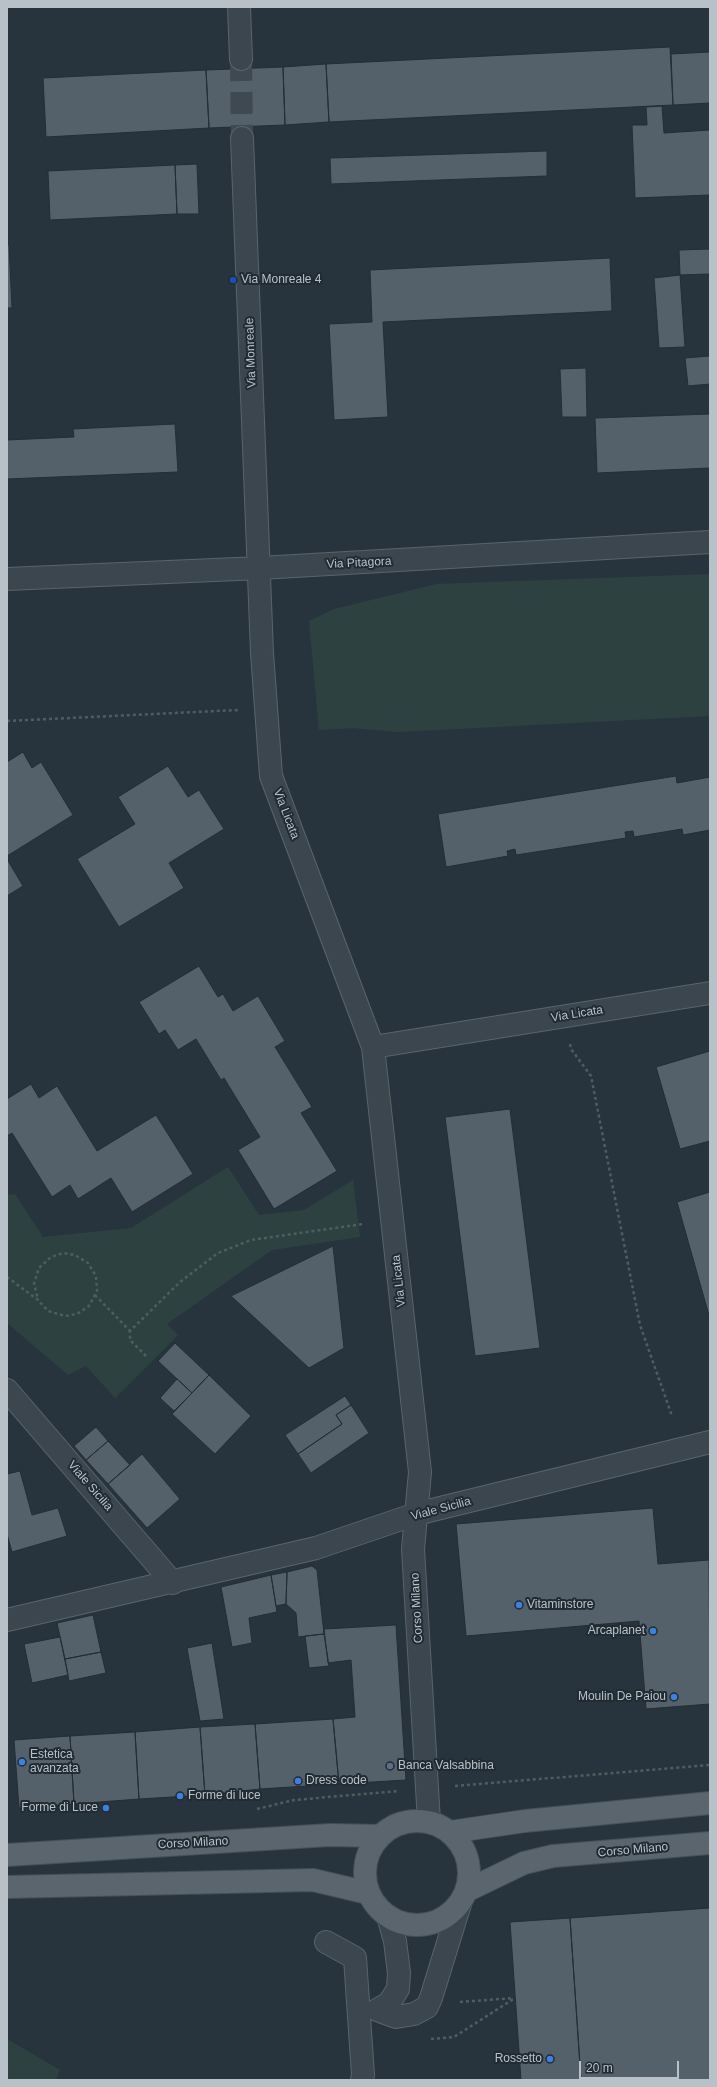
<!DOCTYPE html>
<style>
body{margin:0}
#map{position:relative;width:717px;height:2087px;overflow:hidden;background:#28343d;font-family:Arial,sans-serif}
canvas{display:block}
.frame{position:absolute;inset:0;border:8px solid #b8c1c8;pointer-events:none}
.scale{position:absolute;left:579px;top:2061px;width:100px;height:18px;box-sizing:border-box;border:2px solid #b8c1c8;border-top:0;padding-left:5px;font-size:12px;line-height:14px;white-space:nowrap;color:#b8c1c8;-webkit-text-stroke:3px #212b33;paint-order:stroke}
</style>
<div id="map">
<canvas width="717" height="2087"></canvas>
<div class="frame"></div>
<div class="scale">20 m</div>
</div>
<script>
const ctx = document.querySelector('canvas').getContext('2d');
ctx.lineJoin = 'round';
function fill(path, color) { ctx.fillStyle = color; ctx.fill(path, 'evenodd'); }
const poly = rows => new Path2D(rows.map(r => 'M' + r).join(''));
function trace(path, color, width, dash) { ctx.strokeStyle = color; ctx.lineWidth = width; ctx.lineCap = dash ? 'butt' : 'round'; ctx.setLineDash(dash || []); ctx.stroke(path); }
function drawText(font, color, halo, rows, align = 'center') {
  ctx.font = font + ' Arial,sans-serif'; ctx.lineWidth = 4; ctx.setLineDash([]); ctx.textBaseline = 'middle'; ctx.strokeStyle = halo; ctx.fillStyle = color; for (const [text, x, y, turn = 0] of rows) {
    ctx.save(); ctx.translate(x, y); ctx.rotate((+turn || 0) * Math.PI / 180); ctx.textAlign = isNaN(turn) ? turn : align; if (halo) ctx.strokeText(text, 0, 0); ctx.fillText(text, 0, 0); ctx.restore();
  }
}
fill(poly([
 [710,574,710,716,398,732,353,728,319,730,309,621,334,609,437,584],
 [228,1167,259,1215,304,1210,353,1180,360,1237,272,1250,167,1324,178,1335,115,1398,86,1366,68,1375,7,1323,7,1195,15,1194,43,1237,131,1228],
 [7,2039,60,2070,56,2080,7,2080]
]), '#2d4240');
const building = poly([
 [670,47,673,105,329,122,326,64,670,47],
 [710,52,710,103,673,105,671,54,710,52],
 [326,64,329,122,285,125,283,67,326,64],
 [283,67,285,125,209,128,206,70,283,67],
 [206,70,209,128,46,137,43,78,206,70],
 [662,106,664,133,710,130,710,195,635,198,632,125,647,125,646,107,662,106],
 [547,151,547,176,331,184,330,158,547,151],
 [197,164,199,214,177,214,175,165,197,164],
 [175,165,177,214,50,220,48,171,175,165],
 [7,245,9,245,12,308,7,308,7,245],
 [710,249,710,274,680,275,679,250,710,249],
 [610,258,612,311,383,322,388,417,334,420,329,324,372,322,370,270,610,258],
 [680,275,685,347,659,348,654,278,680,275],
 [710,356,710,384,688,386,685,358,710,356],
 [586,368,587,417,562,417,560,369,586,368],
 [710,414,710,468,597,473,595,418,710,414],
 [175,424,178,472,7,479,7,440,74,437,73,429,175,424],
 [23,752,32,768,41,762,73,815,7,856,7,762,23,752],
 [168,766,188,797,199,790,224,829,169,863,184,888,119,927,77,859,135,824,118,797,168,766],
 [676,776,677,783,710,777,710,830,683,835,682,829,634,837,633,831,625,832,626,838,516,855,515,849,507,851,508,856,446,867,438,814,676,776],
 [7,859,23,886,7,896,7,859],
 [199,966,218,997,223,994,233,1011,258,996,285,1041,275,1047,312,1107,301,1113,337,1171,274,1209,238,1150,260,1137,224,1078,221,1080,196,1039,178,1050,165,1030,159,1034,139,1002,199,966],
 [710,1051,710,1141,680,1149,656,1067,710,1051],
 [31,1084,39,1098,57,1086,97,1151,156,1115,193,1174,132,1212,111,1178,78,1199,70,1185,52,1197,12,1133,7,1136,7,1099,31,1084],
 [510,1109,540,1348,475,1356,445,1117,510,1109],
 [710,1192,710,1319,677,1202,710,1192],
 [333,1246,344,1348,309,1368,231,1296,333,1246],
 [175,1343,209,1375,192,1393,158,1361,175,1343],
 [209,1375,251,1416,215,1454,172,1414,209,1375],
 [177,1379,192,1393,174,1411,160,1398,177,1379],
 [345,1396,351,1405,336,1415,342,1424,298,1454,285,1435,345,1396],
 [351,1405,369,1433,311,1473,298,1454,342,1424,336,1415,351,1405],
 [96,1427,108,1441,86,1460,74,1446,96,1427],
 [108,1441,130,1465,108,1484,86,1460,108,1441],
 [142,1454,180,1499,147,1528,108,1484,142,1454],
 [20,1471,32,1515,58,1508,67,1536,12,1552,7,1534,7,1474,20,1471],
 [653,1508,658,1564,709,1560,710,1704,646,1709,639,1621,466,1636,456,1524,653,1508],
 [312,1566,317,1570,324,1634,298,1637,296,1613,286,1604,287,1572,312,1566],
 [287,1572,286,1604,276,1606,271,1575,287,1572],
 [271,1575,277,1612,249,1618,252,1643,232,1647,221,1587,271,1575],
 [93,1615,101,1652,65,1659,57,1623,93,1615],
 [396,1625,406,1780,339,1784,333,1719,355,1717,351,1660,328,1663,324,1629,396,1625],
 [324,1634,329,1666,309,1668,305,1636,324,1634],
 [60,1637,68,1675,32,1683,24,1644,60,1637],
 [212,1643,224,1719,200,1721,187,1648,212,1643],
 [101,1652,106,1673,69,1681,65,1659,101,1652],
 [333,1719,339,1784,260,1789,255,1724,333,1719],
 [255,1724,260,1789,205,1795,200,1727,255,1724],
 [200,1727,205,1795,139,1799,135,1732,200,1727],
 [135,1732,139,1799,74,1804,70,1736,135,1732],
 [70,1736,74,1804,19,1808,14,1740,70,1736],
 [710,1908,710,2080,581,2080,570,1918,710,1908],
 [570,1918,581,2080,521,2080,510,1922,570,1918]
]);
fill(building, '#54616a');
trace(building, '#232d35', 1);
trace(poly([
 [241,59,242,138]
]), '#3e4952', 22, [22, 11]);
const minor = poly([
 [239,7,241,59],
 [242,138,262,653,271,776,373,1047,420,1472,413,1549,429,1822],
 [7,579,260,568,710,542],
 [373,1047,710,993],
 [7,1390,173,1583],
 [7,1620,316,1548,416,1514,710,1442],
 [388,1916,395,1941,399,1973,398,1989,389,2003,377,2010,396,2017,414,2014,427,2007,431,1998,460,1904],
 [326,1942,355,1958,363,2075,362,2080]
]);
const major = poly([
 '365 1873a52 52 0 1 1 104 0a52 52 0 1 1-104 0Z',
 [450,1832,525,1821,710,1803],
 [7,1855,330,1835,379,1836],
 [7,1887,313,1880,368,1893],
 [466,1891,524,1863,553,1856,710,1843]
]);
trace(minor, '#5a646b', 24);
trace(major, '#454f57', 24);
trace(poly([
 [7,721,238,710],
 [570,1044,571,1049,591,1076,640,1325,672,1416],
 [7,1277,38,1300,48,1311,65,1316,77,1314,89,1306,97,1291,96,1276,88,1263,75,1255,63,1253,51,1257,39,1268,34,1283,38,1300],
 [95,1295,130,1331],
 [146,1356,130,1340,130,1331,180,1282,218,1253,251,1240,363,1224],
 [455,1786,710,1765],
 [257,1809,294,1800,399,1791],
 [460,2002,514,1998],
 [431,2039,454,2037,515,1998]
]), '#4c5f5e', 2.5, [3, 3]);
trace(minor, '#3c464e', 22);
trace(major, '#5a656d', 22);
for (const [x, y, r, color] of [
 [233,280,4,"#1a4fb4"],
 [519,1605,4,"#3f7fe0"],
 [653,1631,4,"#3f7fe0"],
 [674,1697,4,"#3f7fe0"],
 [22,1762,4,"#3f7fe0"],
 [390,1766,4,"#5c6f8a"],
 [298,1781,4,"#3f7fe0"],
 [180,1796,4,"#3f7fe0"],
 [106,1808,4,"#3f7fe0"],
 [550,2059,4,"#3f7fe0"]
]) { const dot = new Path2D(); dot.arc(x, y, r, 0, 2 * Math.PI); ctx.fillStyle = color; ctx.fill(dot); trace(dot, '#212b33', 1.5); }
drawText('12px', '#b8c1c8', '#212b33', [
 ["Via Monreale 4",241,280],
 ["Vitaminstore",527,1605],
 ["Arcaplanet",645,1631,"right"],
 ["Moulin De Paiou",666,1697,"right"],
 ["Estetica",30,1755],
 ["avanzata",30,1769],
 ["Banca Valsabbina",398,1766],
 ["Dress code",306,1781],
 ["Forme di luce",188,1796],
 ["Forme di Luce",98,1808,"right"],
 ["Rossetto",542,2059,"right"]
], 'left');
drawText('12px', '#b8c1c8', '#212b33', [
 ["Via Monreale",251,353,-92],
 ["Via Pitagora",359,563,-3],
 ["Via Licata",286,814,69],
 ["Via Licata",577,1014,-9],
 ["Via Licata",399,1281,-96],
 ["Viale Sicilia",90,1486,49],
 ["Viale Sicilia",441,1509,-15],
 ["Corso Milano",417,1608,-93],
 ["Corso Milano",193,1843,-3],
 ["Corso Milano",633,1850,-5]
]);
</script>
